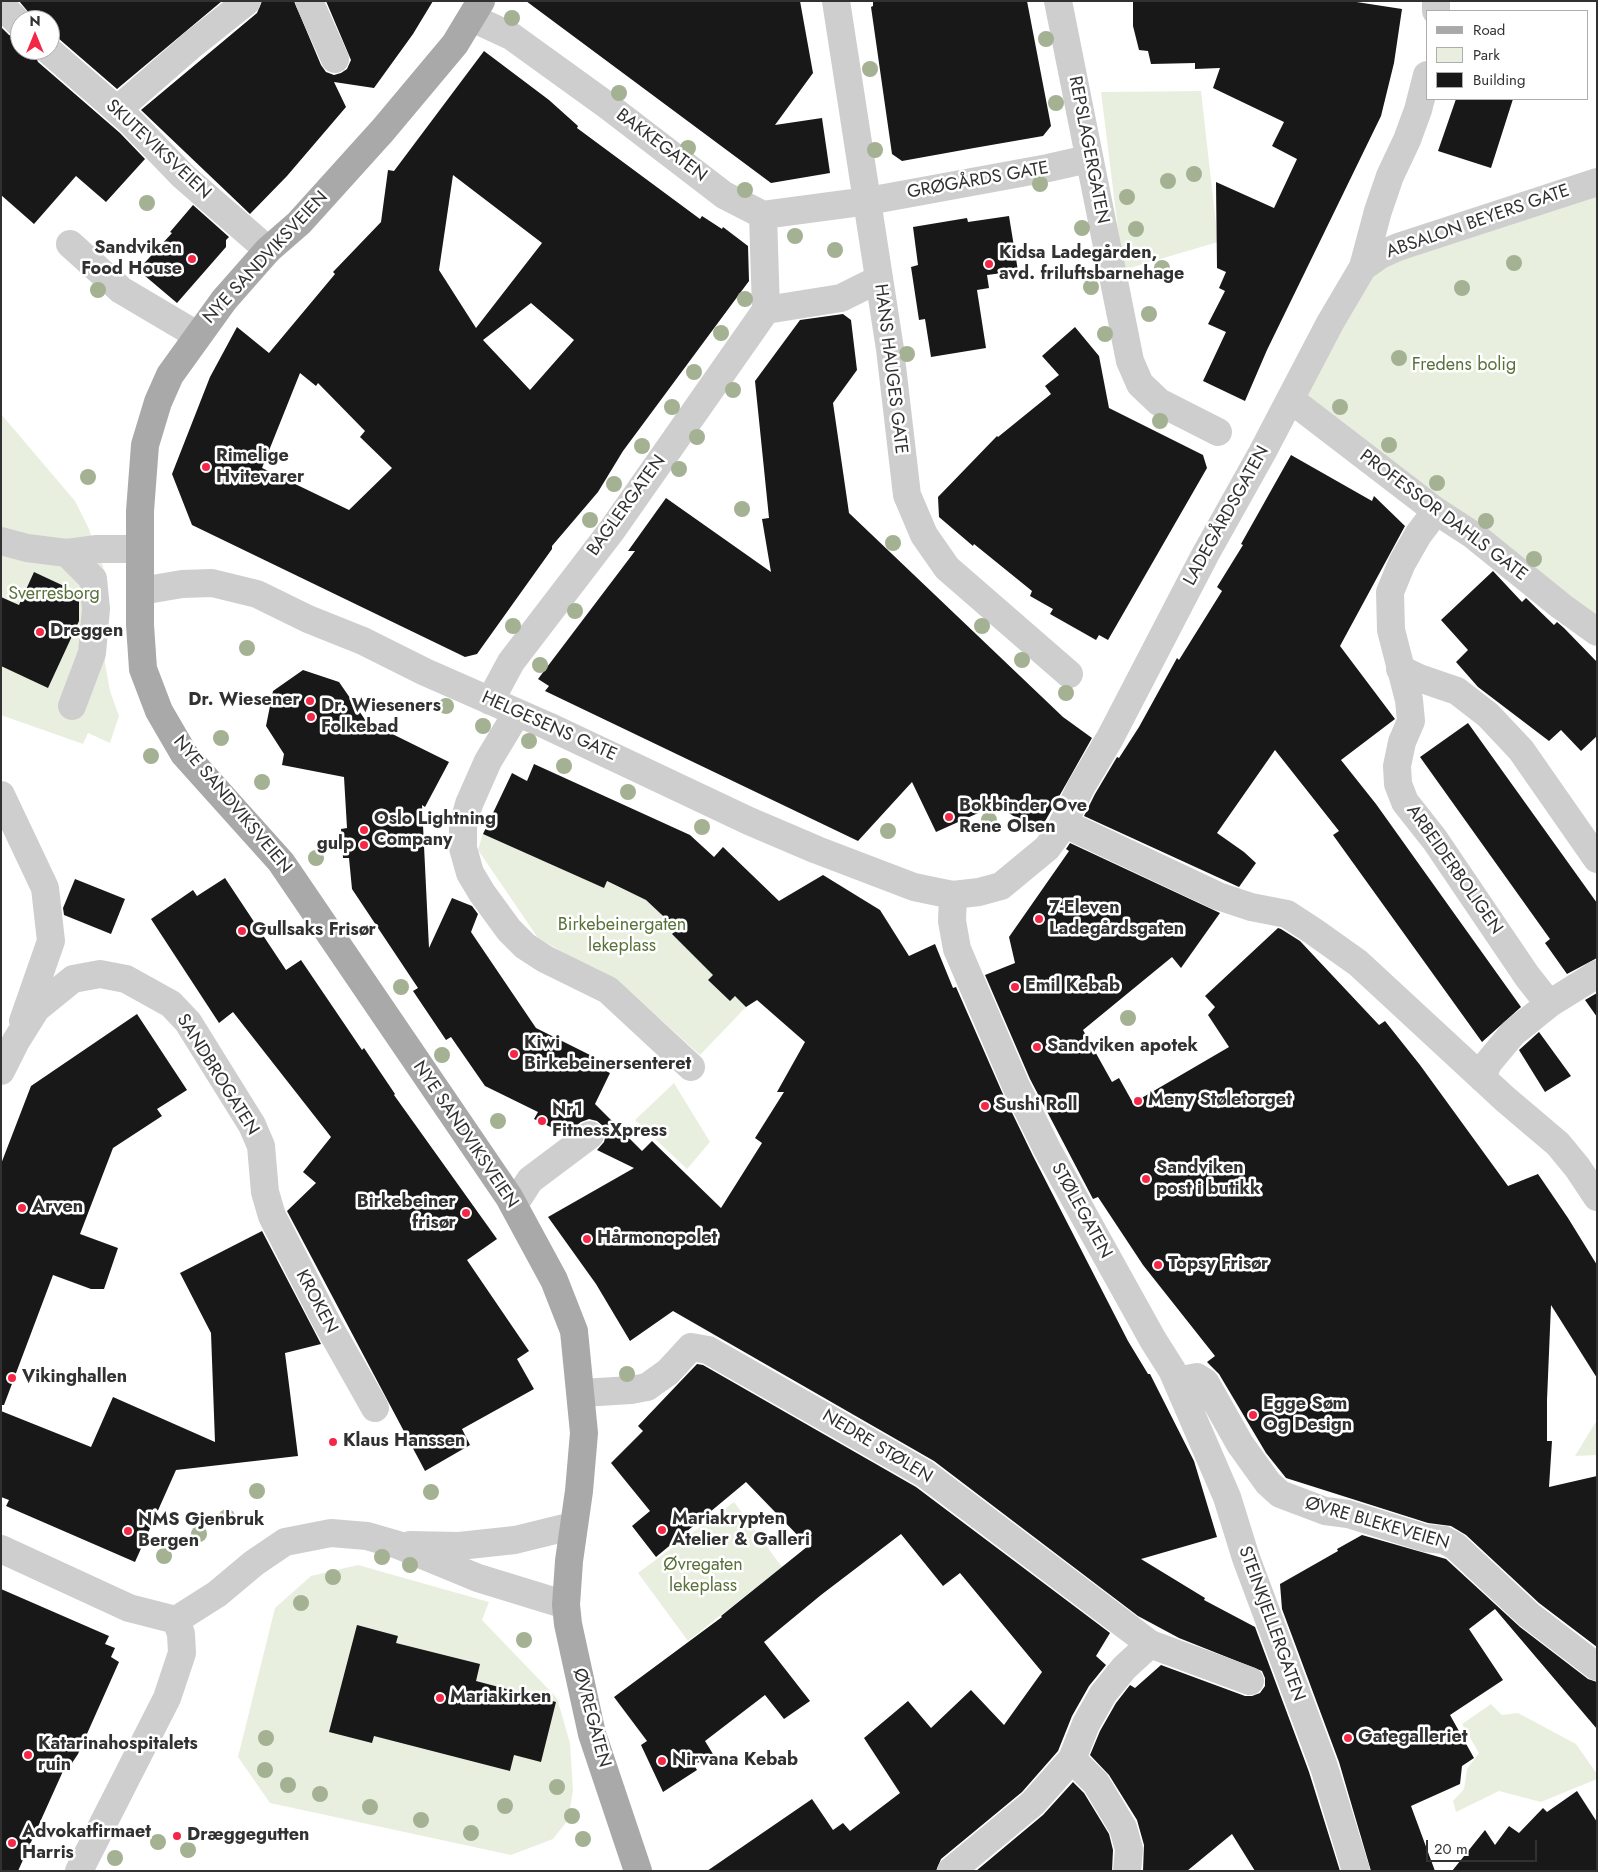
<!DOCTYPE html>
<meta charset="utf-8">
<style>
body{margin:0}
#map{position:relative;width:1598px;height:1872px;overflow:hidden;background:#fff;font-family:Jost,sans-serif}
canvas{display:block}
.frame{position:absolute;inset:0;border:2px solid #313131;pointer-events:none}
.legend{position:absolute;left:1426px;top:10px;width:162px;height:90px;box-sizing:border-box;background:#fff;border:1px solid #adadad;margin:0;padding:6px 9px;list-style:none;font-size:15px;color:#313131}
.legend li{display:flex;align-items:center;gap:10px;height:25px}
.legend b{width:25px;border:1px solid #adadad}
.north{position:absolute;left:10px;top:10px;width:50px;height:50px;box-sizing:border-box;background:#fff;border:1px solid #adadad;border-radius:50%;rotate:0deg;font-size:14px;font-weight:700;line-height:20px;text-align:center;color:#313131}
.north::after{content:'';display:block;margin:auto;width:18px;height:22px;background:#f52747;clip-path:polygon(50% 0,100% 100%,50% 72%,0 100%)}
.scale{position:absolute;left:1426px;top:1840px;width:111px;height:22px;box-sizing:border-box;border:2px solid #313131;border-top:0;padding-left:6px;font-size:15px;line-height:18px;white-space:nowrap;color:#313131;-webkit-text-stroke:4px #fff;paint-order:stroke}
</style>
<div id="map">
<canvas width="1598" height="1872"></canvas>
<div class="frame"></div>
<ul class="legend">
<li><b style="height:6px;background:#a9a9a9"></b>Road</li>
<li><b style="height:14px;background:#e9efdf"></b>Park</li>
<li><b style="height:14px;background:#181818"></b>Building</li>
</ul>
<div class="north">N</div>
<div class="scale">20 m</div>
</div>
<script>
const ctx = document.querySelector('canvas').getContext('2d');
ctx.lineJoin = 'round';
function fill(path, color) { ctx.fillStyle = color; ctx.fill(path, 'evenodd'); }
const poly = rows => new Path2D(rows.map(r => 'M' + r).join(''));
function trace(path, color, width, dash) { ctx.strokeStyle = color; ctx.lineWidth = width; ctx.lineCap = dash ? 'butt' : 'round'; ctx.setLineDash(dash || []); ctx.stroke(path); }
function drawText(font, color, halo, rows, align = 'center') {
  ctx.font = font + ' Jost,sans-serif'; ctx.lineWidth = 5; ctx.setLineDash([]); ctx.textBaseline = 'middle'; ctx.strokeStyle = halo; ctx.fillStyle = color; for (const [text, x, y, turn = 0] of rows) {
    ctx.save(); ctx.translate(x, y); ctx.rotate((+turn || 0) * Math.PI / 180); ctx.textAlign = isNaN(turn) ? turn : align; if (halo) ctx.strokeText(text, 0, 0); ctx.fillText(text, 0, 0); ctx.restore();
  }
}
fill(poly([
 [1201,91,1218,242,1123,270,1101,92],
 [1597,182,1597,632,1290,399,1363,267],
 [1,414,75,501,89,529,103,566,106,586,105,663,110,691,119,716,110,743,88,733,83,744,1,715],
 [483,833,539,859,542,851,646,900,677,929,747,1006,700,1055,628,990,538,938,478,850],
 [674,1083,710,1142,687,1169,635,1120],
 [1597,1420,1597,1455,1575,1456],
 [734,1502,782,1567,688,1641,638,1573],
 [358,1565,489,1602,482,1620,557,1698,570,1743,573,1791,568,1820,553,1839,511,1855,270,1803,238,1757,275,1608,311,1576],
 [1491,1704,1502,1715,1518,1713,1576,1744,1597,1774,1597,1779,1541,1802,1499,1791,1456,1812,1453,1801,1464,1789,1467,1769,1479,1753,1462,1724]
]), '#e9efdf');
fill(poly([
 [19,1,222,1,117,89,58,38,50,35,50,20,35,20],
 [262,1,294,1,321,65,326,72,334,75,341,73,347,69,351,60,326,1,433,1,413,34,374,88,334,82,346,107,287,176,250,214,141,110,257,13],
 [526,1,800,1,813,73,775,125,822,118,830,173,771,183],
 [873,1,1027,1,1051,126,1043,136,974,148,902,161,892,154,871,7,873,6],
 [1133,1,1350,1,1402,9,1394,63,1381,116,1267,350,1245,401,1203,381,1226,332,1208,324,1225,291,1219,288,1226,272,1217,268,1216,182,1274,208,1297,159,1272,146,1284,122,1213,88,1220,68,1195,69,1195,63,1151,64,1148,51,1139,50,1133,26],
 [1,27,9,35,20,39,20,50,33,50,38,62,120,133,145,159,106,202,76,176,34,224,1,195],
 [484,51,549,100,578,126,577,128,700,219,702,216,722,229,723,227,748,246,749,281,623,451,598,492,552,546,552,549,477,654,465,657,192,525,172,474,210,377,237,327,269,353,335,274,333,272,381,222,388,170,394,171],
 [453,175,542,243,476,328,439,270],
 [531,303,574,340,530,390,483,340],
 [300,373,316,386,318,383,365,431,360,437,392,468,349,510,262,468],
 [1456,99,1513,99,1491,168,1438,151],
 [193,205,229,237,226,240,226,247,177,303,138,270,172,233,170,232],
 [1009,216,1018,271,987,275,989,288,977,290,986,348,931,357,925,319,919,320,911,267,918,265,913,227,967,218,968,222],
 [843,314,851,320,857,370,833,403,849,513,1063,717,1092,738,1039,832,996,805,936,832,912,782,858,841,545,691,549,686,538,679,635,551,628,551,666,498,771,572,762,519,769,518,755,381,800,320],
 [1075,327,1099,356,1109,408,1203,455,1207,468,1108,640,1099,635,1096,640,1050,614,1053,609,1030,596,1032,591,974,544,973,546,939,517,938,497,997,436,998,437,1051,394,1045,386,1059,375,1042,356],
 [1291,455,1372,501,1374,496,1405,526,1340,646,1395,719,1341,760,1376,804,1521,1007,1482,1042,1333,835,1339,831,1275,750,1217,833,1244,852,1256,863,1239,887,1084,816,1095,794,1117,757,1119,758,1139,727,1177,658,1179,660,1222,591,1217,587,1243,545,1241,544],
 [1493,571,1522,602,1526,598,1554,625,1557,622,1564,628,1597,662,1597,736,1581,751,1561,730,1549,741,1478,687,1456,662,1468,650,1441,620],
 [34,572,79,593,79,621,48,688,1,666,1,597,19,605],
 [303,670,339,682,366,721,449,762,425,807,422,805,429,948,452,898,472,906,478,914,471,932,536,1028,598,1059,595,1066,610,1073,595,1104,642,1151,652,1141,721,1208,762,1143,755,1138,784,1092,777,1092,805,1042,757,1000,746,1007,735,996,730,1001,708,980,713,975,672,934,677,929,646,900,607,881,604,888,483,834,512,773,527,781,534,764,690,835,714,857,723,847,779,901,823,875,880,910,909,956,935,944,953,988,956,987,1002,1092,1033,1156,1128,1341,1148,1374,1150,1374,1194,1461,1217,1537,1141,1559,1205,1598,1204,1600,1255,1627,1309,1772,1340,1871,1255,1871,1232,1834,1187,1871,1143,1871,1144,1845,1137,1820,1109,1775,1090,1755,1100,1731,1116,1703,1130,1685,1135,1688,1161,1665,1245,1696,1252,1696,1260,1693,1265,1686,1265,1678,1262,1671,1179,1638,1138,1616,934,1461,673,1311,630,1341,596,1284,548,1217,634,1168,597,1150,604,1142,606,1134,603,1126,597,1121,589,1119,581,1122,565,1134,534,1119,538,1112,485,1086,451,1037,446,1040,413,991,418,988,352,889,349,858,343,858,341,829,347,828,344,777,282,765,284,754,266,726,273,691],
 [1468,723,1597,903,1597,958,1567,974,1545,943,1550,939,1420,757],
 [1070,843,1220,913,1181,968,1172,957,1083,1030,1112,1082,1119,1078,1133,1103,1229,1047,1208,1015,1215,1007,1205,996,1278,928,1281,929,1300,941,1379,1025,1385,1021,1420,1065,1508,1186,1538,1174,1568,1218,1597,1265,1597,1378,1551,1305,1547,1400,1547,1441,1552,1441,1549,1487,1597,1476,1597,1647,1539,1603,1466,1535,1451,1526,1428,1523,1286,1478,1266,1453,1219,1374,1207,1362,1215,1356,1143,1265,1098,1197,1093,1199,1030,1079,985,975,1015,963,1009,937,1069,851,1066,849],
 [225,878,286,970,301,960,362,1050,364,1048,395,1094,394,1095,497,1239,467,1260,529,1351,517,1359,534,1389,462,1429,470,1445,425,1471,287,1211,316,1183,303,1172,331,1137,233,1012,219,1023,151,919,193,890,197,896],
 [75,879,125,899,111,934,64,915,63,908],
 [1597,993,1597,1017,1585,1000],
 [137,1014,187,1090,157,1109,162,1116,113,1148,80,1234,118,1248,104,1289,91,1289,53,1275,4,1405,1,1405,1,1164,31,1086],
 [1539,1032,1571,1076,1545,1092,1519,1050],
 [262,1231,321,1344,285,1353,298,1456,176,1470,135,1562,6,1506,9,1500,1,1497,1,1411,91,1447,113,1397,215,1442,211,1333,180,1273],
 [697,1364,703,1365,916,1487,1110,1633,1096,1656,1106,1665,1089,1686,1072,1716,1058,1751,1022,1792,941,1859,936,1871,707,1871,812,1799,833,1830,843,1823,850,1831,900,1793,864,1738,908,1701,931,1728,971,1690,1004,1725,1042,1672,960,1573,943,1586,901,1534,821,1595,764,1642,810,1701,784,1719,765,1695,705,1741,713,1754,694,1765,697,1770,663,1792,641,1745,647,1741,614,1697,722,1617,721,1616,808,1546,746,1482,656,1557,632,1526,650,1511,611,1463,643,1431,638,1426],
 [1362,1535,1446,1559,1520,1627,1588,1679,1597,1682,1597,1729,1495,1609,1469,1629,1503,1680,1450,1715,1474,1758,1462,1766,1460,1784,1411,1806,1435,1871,1371,1871,1339,1762,1282,1609,1280,1584,1338,1551,1337,1549],
 [1,1589,109,1636,105,1644,115,1648,111,1657,119,1662,78,1754,72,1763,68,1760,18,1871,1,1871],
 [357,1625,398,1636,396,1643,480,1664,476,1681,556,1702,541,1762,514,1755,510,1771,374,1736,372,1743,329,1732],
 [1073,1782,1084,1793,1109,1834,1113,1850,1112,1871,976,1871,1043,1815],
 [1577,1791,1597,1822,1597,1871,1452,1871,1485,1830,1495,1845,1509,1826,1519,1833,1543,1808,1547,1812]
]), '#181818');
trace(poly([
 [309,1,335,59],
 [836,1,890,349,907,495,924,535,947,568,1069,674],
 [1058,1,1130,361,1140,384,1159,402,1218,432],
 [1,5,20,24],
 [1436,11,1436,1],
 [472,18,511,36,608,106,724,195,763,215,868,201,1048,168,1088,159],
 [48,50,131,122,183,176,268,250],
 [117,110,193,44,247,1],
 [70,244,121,290,197,335],
 [1363,267,1380,255,1398,247,1597,182],
 [766,310,841,298,879,279],
 [1290,399,1436,511,1473,535,1561,606,1597,632],
 [1436,511,1418,535,1402,563,1390,592,1391,630,1409,700,1411,721,1402,742,1397,766,1398,784,1405,802,1435,840,1527,976,1549,1004],
 [1,541,27,548,67,553,97,549,140,549],
 [67,553,93,579,96,609,92,653,72,706],
 [141,591,182,584,212,583,257,594,308,619,363,641,425,672,548,726,749,821,817,850,914,887,933,891,953,895,979,892,1001,886,1047,848,1060,830,1081,787,1110,738,1205,555,1262,453,1330,323,1363,267,1378,211,1390,176,1407,140,1418,110,1427,75],
 [1400,669,1419,678,1457,691,1488,715,1521,750,1597,859],
 [490,701,511,662,612,530,766,310,763,215],
 [517,713,488,761,469,804,463,826,463,848,470,873,482,893,509,930,525,946,545,959,608,990,691,1067],
 [1,795,45,888,51,941,23,1021],
 [1063,823,1218,896,1251,907,1287,914,1313,931,1358,963,1505,1099,1558,1144,1577,1167,1597,1197],
 [953,895,952,921,957,949,1016,1086,1047,1149,1153,1340,1172,1370,1227,1497,1246,1558,1324,1767,1356,1871],
 [1,1071,16,1041,36,1009,73,979,100,974,126,979,171,1004,188,1022,252,1125,261,1146,265,1192,272,1216,327,1323,375,1408],
 [1482,1078,1488,1063,1513,1033,1549,1004,1597,974],
 [514,1205,530,1180,590,1135],
 [1177,1381,1197,1377,1205,1382,1240,1444,1268,1483,1280,1494,1325,1511,1348,1514,1425,1538,1444,1540,1455,1546,1529,1615,1597,1667],
 [582,1393,631,1390,647,1387,668,1372,691,1347,708,1350,925,1474,1150,1644],
 [410,1545,459,1546,515,1540,572,1526],
 [1,1549,129,1608,176,1620],
 [176,1620,217,1594,254,1563,285,1542,331,1533,367,1536,398,1545,478,1578,566,1605],
 [1072,1759,1096,1783,1123,1828,1129,1849,1127,1871],
 [79,1871,167,1698,182,1653,181,1634,176,1620],
 [951,1871,1033,1803,1072,1759,1086,1724,1103,1694,1124,1668,1150,1644,1250,1681]
]), '#cecece', 28);
trace(poly([
 [481,1,455,44,383,130,299,223,268,250,224,300,170,375,158,402,145,445,140,511,140,625,143,669,159,711,184,754,281,862,509,1197,554,1280,574,1331,584,1433,579,1491,569,1561,566,1605,568,1624,592,1734,638,1871]
]), '#a9a9a9', 28);
ctx.fillStyle = '#a4b193';
for (const [x, y] of [
 [512,18],
 [1046,39],
 [870,69],
 [619,93],
 [1056,103],
 [688,148],
 [875,150],
 [1194,174],
 [1168,181],
 [1040,184],
 [745,190],
 [1127,197],
 [147,203],
 [1082,228],
 [1136,229],
 [795,236],
 [835,250],
 [1514,263],
 [1162,268],
 [1091,287],
 [1462,288],
 [98,290],
 [745,299],
 [1149,314],
 [721,333],
 [1105,334],
 [907,354],
 [1399,358],
 [694,372],
 [733,390],
 [672,407],
 [1340,407],
 [1160,421],
 [697,437],
 [1389,445],
 [642,446],
 [679,469],
 [88,477],
 [1437,483],
 [614,484],
 [742,509],
 [590,520],
 [1486,521],
 [893,543],
 [1534,559],
 [575,611],
 [513,626],
 [982,626],
 [247,648],
 [1022,660],
 [540,665],
 [1066,693],
 [446,706],
 [483,726],
 [221,738],
 [529,741],
 [151,756],
 [564,766],
 [262,782],
 [628,792],
 [989,820],
 [702,827],
 [888,831],
 [316,858],
 [401,987],
 [1128,1018],
 [442,1055],
 [498,1121],
 [627,1374],
 [257,1491],
 [431,1492],
 [227,1517],
 [199,1534],
 [164,1556],
 [382,1557],
 [410,1565],
 [333,1577],
 [301,1603],
 [524,1640],
 [266,1738],
 [265,1770],
 [288,1785],
 [557,1787],
 [320,1794],
 [505,1806],
 [370,1807],
 [572,1816],
 [421,1820],
 [471,1833],
 [583,1839],
 [158,1842],
 [188,1850],
 [115,1858]
]) { ctx.beginPath(); ctx.arc(x, y, 8, 0, 2 * Math.PI); ctx.fill(); }
for (const [x, y, r, color] of [
 [192,259,5,"#f52747"],
 [989,264,5,"#f52747"],
 [206,467,5,"#f52747"],
 [40,632,5,"#f52747"],
 [310,701,5,"#f52747"],
 [311,717,5,"#f52747"],
 [949,817,5,"#f52747"],
 [364,830,5,"#f52747"],
 [364,845,5,"#f52747"],
 [1039,919,5,"#f52747"],
 [242,931,5,"#f52747"],
 [1015,987,5,"#f52747"],
 [1037,1047,5,"#f52747"],
 [514,1054,5,"#f52747"],
 [1138,1101,5,"#f52747"],
 [985,1106,5,"#f52747"],
 [542,1121,5,"#f52747"],
 [1146,1179,5,"#f52747"],
 [22,1208,5,"#f52747"],
 [466,1213,5,"#f52747"],
 [587,1239,5,"#f52747"],
 [1158,1265,5,"#f52747"],
 [12,1378,5,"#f52747"],
 [1253,1415,5,"#f52747"],
 [333,1442,5,"#f52747"],
 [662,1530,5,"#f52747"],
 [128,1531,5,"#f52747"],
 [440,1698,5,"#f52747"],
 [1348,1738,5,"#f52747"],
 [28,1755,5,"#f52747"],
 [662,1761,5,"#f52747"],
 [177,1836,5,"#f52747"],
 [12,1843,5,"#f52747"]
]) { const dot = new Path2D(); dot.arc(x, y, r, 0, 2 * Math.PI); ctx.fillStyle = color; ctx.fill(dot); trace(dot, '#fff', 2); }
drawText('18px', '#313131', '#fff', [
 ["BAKKEGATEN",661,146,37],
 ["SKUTEVIKSVEIEN",158,150,43],
 ["REPSLAGERGATEN",1088,150,79],
 ["GRØGÅRDS GATE",978,181,-10],
 ["ABSALON BEYERS GATE",1478,222,-19],
 ["NYE SANDVIKSVEIEN",266,258,-47],
 ["HANS HAUGES GATE",890,369,83],
 ["BAGLERGATEN",627,506,-54],
 ["LADEGÅRDSGATEN",1227,516,-61],
 ["PROFESSOR DAHLS GATE",1443,516,37],
 ["HELGESENS GATE",549,727,24],
 ["NYE SANDVIKSVEIEN",232,805,50],
 ["ARBEIDERBOLIGEN",1454,870,55],
 ["SANDBROGATEN",217,1075,58],
 ["NYE SANDVIKSVEIEN",465,1135,56],
 ["STØLEGATEN",1081,1211,61],
 ["KROKEN",316,1302,62],
 ["NEDRE STØLEN",877,1447,31],
 ["ØVRE BLEKEVEIEN",1377,1524,16],
 ["STEINKJELLERGATEN",1271,1624,70],
 ["ØVREGATEN",591,1718,75]
]);
drawText('bold 18px', '#313131', '#fff', [
 ["Sandviken",182,249,"right"],
 ["Food House",182,270,"right"],
 ["Kidsa Ladegården,",999,254],
 ["avd. friluftsbarnehage",999,275],
 ["Rimelige",216,457],
 ["Hvitevarer",216,478],
 ["Dreggen",50,632],
 ["Dr. Wiesener",300,701,"right"],
 ["Dr. Wieseners",321,707],
 ["Folkebad",321,728],
 ["Bokbinder Ove",959,807],
 ["Rene Olsen",959,828],
 ["Oslo Lightning",374,820],
 ["Company",374,841],
 ["gulp",354,845,"right"],
 ["7-Eleven",1049,909],
 ["Ladegårdsgaten",1049,930],
 ["Gullsaks Frisør",252,931],
 ["Emil Kebab",1025,987],
 ["Kiwi",524,1044],
 ["Birkebeinersenteret",524,1065],
 ["Sandviken apotek",1047,1047],
 ["Meny Støletorget",1148,1101],
 ["Sushi Roll",995,1106],
 ["Nr1",552,1111],
 ["FitnessXpress",552,1132],
 ["Sandviken",1156,1169],
 ["post i butikk",1156,1190],
 ["Birkebeiner",456,1203,"right"],
 ["frisør",456,1224,"right"],
 ["Arven",32,1208],
 ["Hårmonopolet",597,1239],
 ["Topsy Frisør",1168,1265],
 ["Vikinghallen",22,1378],
 ["Egge Søm",1263,1405],
 ["Og Design",1263,1426],
 ["Klaus Hanssen",343,1442],
 ["Mariakrypten",672,1520],
 ["Atelier & Galleri",672,1541],
 ["NMS Gjenbruk",138,1521],
 ["Bergen",138,1542],
 ["Mariakirken",450,1698],
 ["Gategalleriet",1358,1738],
 ["Katarinahospitalets",38,1745],
 ["ruin",38,1766],
 ["Nirvana Kebab",672,1761],
 ["Advokatfirmaet",22,1833],
 ["Harris",22,1854],
 ["Dræggegutten",187,1836]
], 'left');
drawText('18px', '#59723a', '#fff', [
 ["Fredens bolig",1464,366],
 ["Sverresborg",54,595],
 ["Birkebeinergaten",622,926],
 ["lekeplass",622,947],
 ["Øvregaten",703,1566],
 ["lekeplass",703,1587]
]);
</script>
